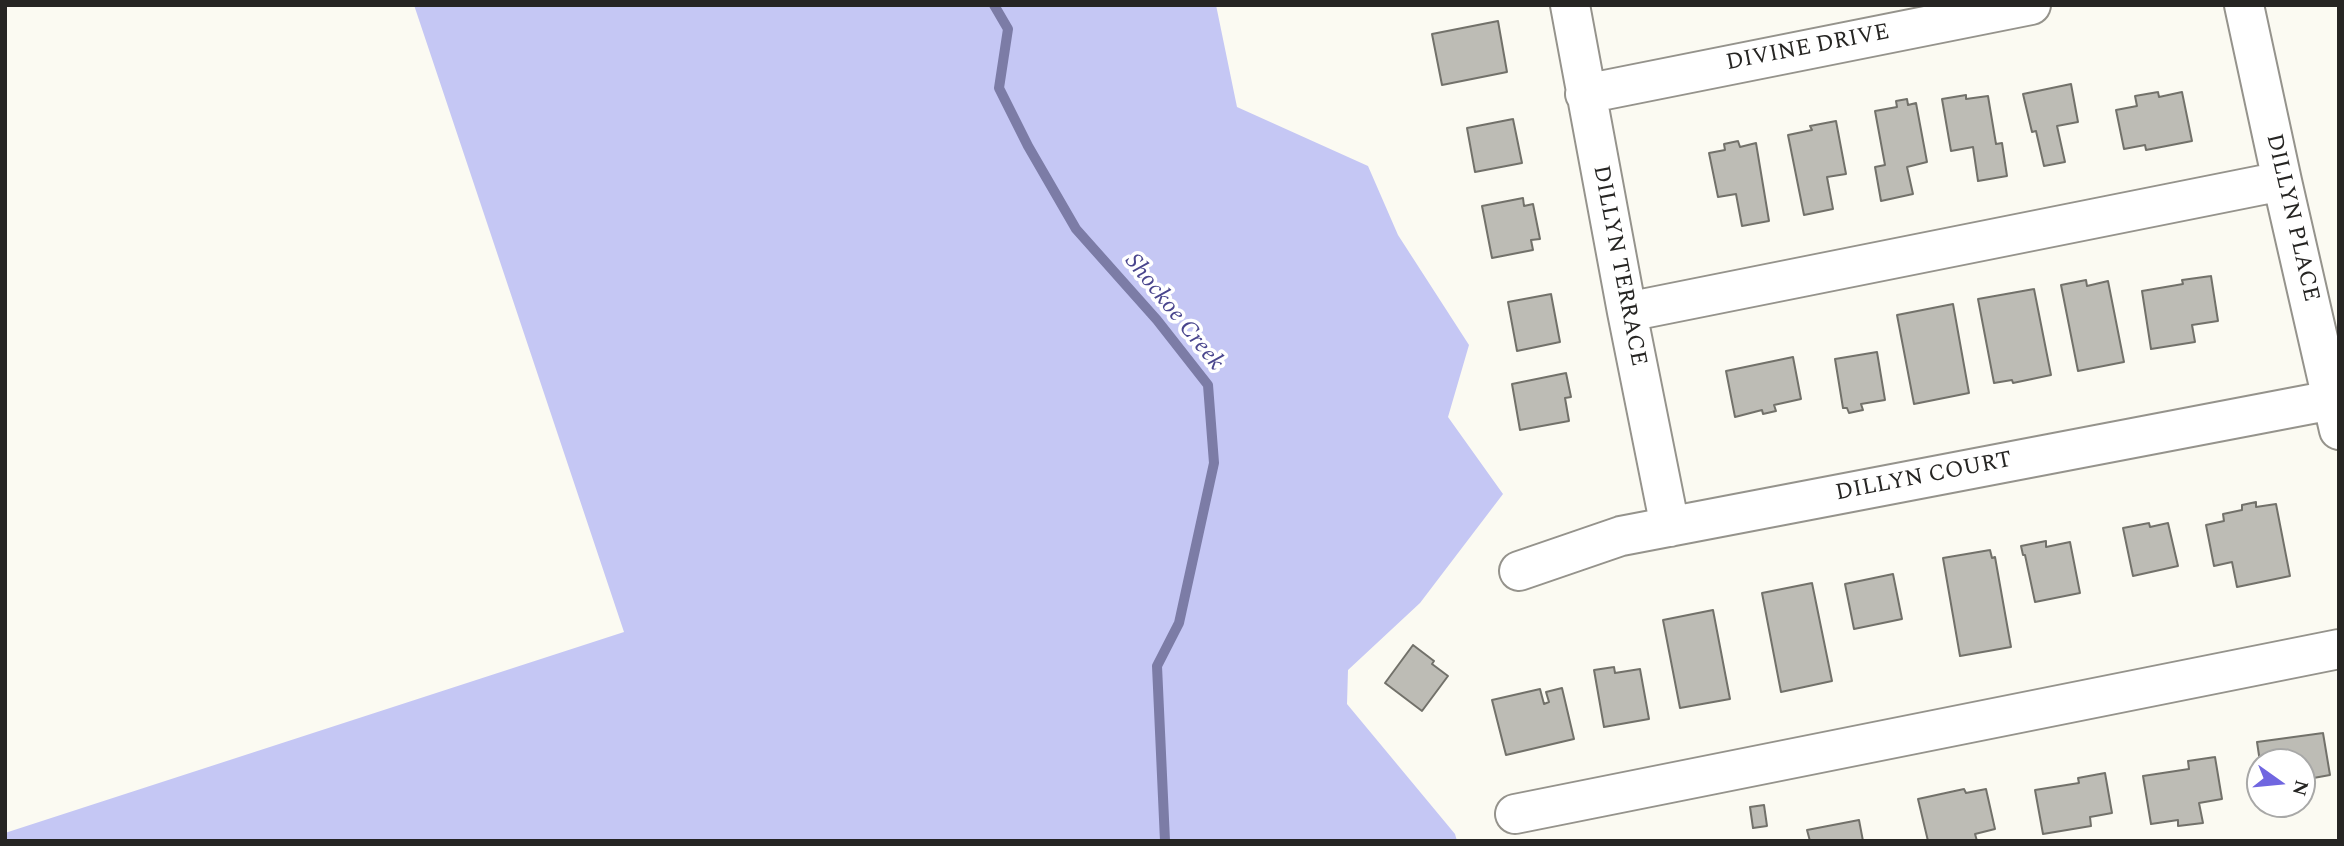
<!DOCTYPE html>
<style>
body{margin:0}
#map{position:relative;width:2344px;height:846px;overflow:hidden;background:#fbfaf2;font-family:Spectral,serif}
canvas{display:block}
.frame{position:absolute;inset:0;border:7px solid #262523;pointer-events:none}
.north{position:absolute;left:2246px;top:748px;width:70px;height:70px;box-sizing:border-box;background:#fff;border:2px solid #a8a8a7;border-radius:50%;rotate:105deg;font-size:19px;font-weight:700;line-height:28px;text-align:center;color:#262523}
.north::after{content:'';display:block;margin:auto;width:24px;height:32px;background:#7066e0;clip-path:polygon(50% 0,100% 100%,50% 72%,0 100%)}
</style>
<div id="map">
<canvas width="2344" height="846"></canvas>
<div class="frame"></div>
<div class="north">N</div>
</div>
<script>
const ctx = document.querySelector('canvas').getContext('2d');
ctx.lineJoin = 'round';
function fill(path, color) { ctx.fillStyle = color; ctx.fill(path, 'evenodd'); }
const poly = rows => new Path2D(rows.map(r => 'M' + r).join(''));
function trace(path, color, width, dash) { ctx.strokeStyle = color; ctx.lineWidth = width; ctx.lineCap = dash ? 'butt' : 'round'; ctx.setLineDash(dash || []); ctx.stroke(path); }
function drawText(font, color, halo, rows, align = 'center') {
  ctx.font = font + ' Spectral,serif'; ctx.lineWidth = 7; ctx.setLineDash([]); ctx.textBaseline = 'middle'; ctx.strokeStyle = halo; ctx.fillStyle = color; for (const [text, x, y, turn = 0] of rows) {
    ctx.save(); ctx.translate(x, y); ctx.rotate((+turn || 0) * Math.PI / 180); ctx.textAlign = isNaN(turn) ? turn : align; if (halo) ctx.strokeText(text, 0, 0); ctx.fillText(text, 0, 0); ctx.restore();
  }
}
fill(poly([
 [414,5,1216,5,1237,107,1368,166,1398,235,1469,345,1448,417,1503,494,1420,603,1348,670,1347,704,1455,834,1457,841,5,841,5,833,624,632]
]), '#c5c7f4');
trace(poly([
 [994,5,1008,29,999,88,1028,146,1076,229,1157,320,1208,385,1214,463,1179,623,1157,666,1165,841]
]), '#7c7ca6', 10);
const building = poly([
 [1498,21,1507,72,1442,85,1432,34,1498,21],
 [2071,84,2078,122,2057,126,2065,162,2044,166,2036,131,2032,132,2023,94,2071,84],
 [2158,92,2159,97,2182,92,2192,141,2146,150,2145,145,2124,149,2116,110,2137,106,2135,96,2158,92],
 [1966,95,1966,99,1988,96,1996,144,2002,143,2007,176,1978,181,1973,147,1951,151,1942,99,1966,95],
 [1907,99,1908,105,1916,103,1927,162,1907,167,1913,194,1881,201,1875,167,1885,165,1875,111,1897,107,1896,101,1907,99],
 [1513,119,1522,163,1475,172,1467,128,1513,119],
 [1836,121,1846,174,1827,177,1833,209,1804,215,1788,135,1812,130,1810,126,1836,121],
 [1738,141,1740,147,1756,143,1769,221,1742,226,1736,194,1718,197,1709,153,1725,150,1724,144,1738,141],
 [1523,198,1524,206,1533,204,1540,239,1531,240,1533,250,1492,258,1482,206,1523,198],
 [2211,276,2218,321,2192,325,2195,342,2151,349,2142,291,2183,284,2182,280,2211,276],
 [2086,280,2087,286,2108,281,2124,362,2078,371,2061,285,2086,280],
 [2034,289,2051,375,2013,383,2012,380,1994,383,1978,299,2034,289],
 [1551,294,1560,342,1517,351,1508,302,1551,294],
 [1953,304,1969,393,1914,404,1897,315,1953,304],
 [1877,352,1885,400,1861,404,1863,410,1849,413,1847,408,1843,408,1835,359,1877,352],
 [1793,357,1801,399,1774,405,1776,411,1763,414,1762,410,1735,417,1726,371,1793,357],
 [1566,373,1571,397,1565,398,1569,421,1520,430,1512,384,1566,373],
 [2256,502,2256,507,2276,504,2290,576,2237,587,2232,562,2214,566,2206,525,2224,521,2223,514,2242,510,2242,505,2256,502],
 [2149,523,2150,527,2168,523,2178,566,2133,576,2123,528,2149,523],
 [2046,541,2046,547,2070,542,2080,593,2035,602,2025,555,2023,555,2021,546,2046,541],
 [1990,550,1992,558,1995,557,2011,647,1960,656,1943,558,1990,550],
 [1893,574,1902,619,1854,629,1845,584,1893,574],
 [1812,583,1832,681,1781,692,1762,593,1812,583],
 [1713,610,1730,699,1680,708,1663,620,1713,610],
 [1413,645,1434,661,1432,664,1448,676,1422,711,1385,683,1413,645],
 [1614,667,1615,673,1640,669,1649,719,1604,727,1594,670,1614,667],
 [1562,688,1574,739,1506,755,1492,700,1540,689,1544,704,1549,702,1546,692,1562,688],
 [2323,733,2330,775,2308,779,2310,792,2302,793,2302,762,2260,762,2257,742,2323,733],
 [2215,757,2222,799,2199,803,2203,823,2178,826,2178,820,2151,824,2143,776,2189,769,2188,761,2215,757],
 [2105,773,2112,813,2090,817,2091,826,2043,834,2035,790,2079,783,2078,778,2105,773],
 [1964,789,1966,793,1986,789,1995,829,1975,834,1977,841,1928,841,1918,799,1964,789],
 [1764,805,1767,826,1753,828,1750,807,1764,805],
 [1859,820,1863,841,1810,841,1807,830,1859,820]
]);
fill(building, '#bdbcb5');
trace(building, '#72716a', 2);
const minor = poly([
 [1570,5,1627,312,1670,527],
 [2244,5,2282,181,2339,430],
 [1585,94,2031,5],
 [1627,312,2282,181],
 [1519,571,1621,536,2332,400],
 [1515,814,2339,649]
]);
trace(minor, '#95938c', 42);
trace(minor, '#fff', 38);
drawText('23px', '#262523', '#fff', [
 ["DIVINE DRIVE",1808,49,-11],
 ["DILLYN PLACE",2291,218,77],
 ["DILLYN TERRACE",1618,266,79],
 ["DILLYN COURT",1924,478,-11]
]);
drawText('italic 24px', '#49458d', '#fff', [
 ["Shockoe Creek",1173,313,51]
]);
</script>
